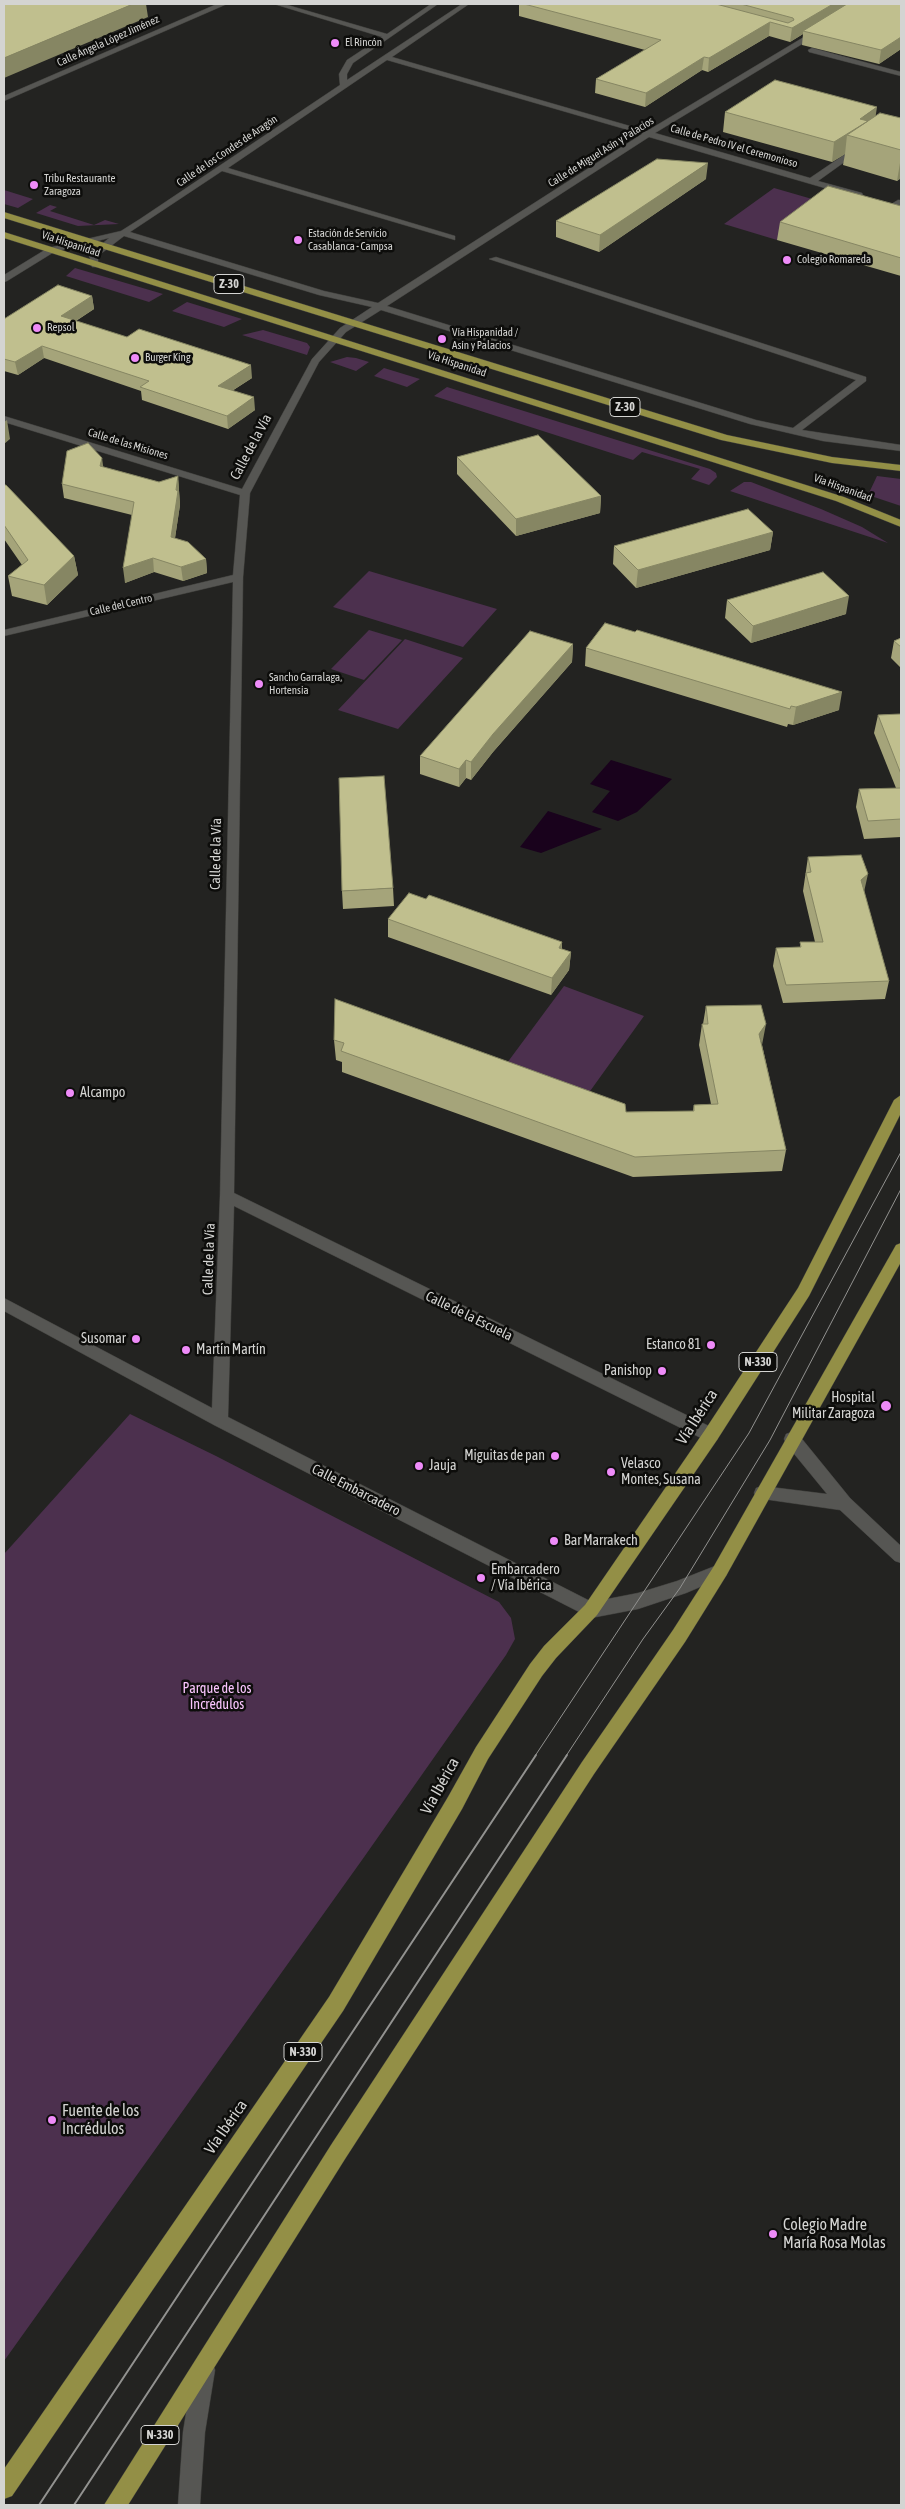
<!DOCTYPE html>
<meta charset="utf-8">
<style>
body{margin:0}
#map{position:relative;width:905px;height:2509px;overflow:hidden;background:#232321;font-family:"Asap Condensed",sans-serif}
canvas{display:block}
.frame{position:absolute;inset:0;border:5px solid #d4d4d2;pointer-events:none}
</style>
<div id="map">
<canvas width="905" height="2509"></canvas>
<div class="frame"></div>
</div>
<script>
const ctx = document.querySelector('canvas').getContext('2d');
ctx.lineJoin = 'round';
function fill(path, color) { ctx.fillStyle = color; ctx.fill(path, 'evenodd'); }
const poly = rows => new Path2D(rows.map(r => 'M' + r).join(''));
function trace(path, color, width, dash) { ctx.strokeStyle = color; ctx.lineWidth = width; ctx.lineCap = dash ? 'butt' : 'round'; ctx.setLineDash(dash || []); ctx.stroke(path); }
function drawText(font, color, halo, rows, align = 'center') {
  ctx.font = font + ' "Asap Condensed",sans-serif'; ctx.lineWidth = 5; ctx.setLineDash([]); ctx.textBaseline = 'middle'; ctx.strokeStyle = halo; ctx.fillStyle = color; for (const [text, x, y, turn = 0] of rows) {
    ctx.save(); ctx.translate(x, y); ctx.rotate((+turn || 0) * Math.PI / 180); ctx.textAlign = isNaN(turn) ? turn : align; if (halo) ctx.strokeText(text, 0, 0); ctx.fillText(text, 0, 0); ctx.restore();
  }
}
fill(poly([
 [774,188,826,203,777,240,724,224],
 [4,190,33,199,18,208,4,204],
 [50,205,57,207,50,211,94,225,105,220,119,224,78,226,36,213],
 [75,268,163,294,149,302,66,276],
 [187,302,242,319,224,327,172,311],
 [263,330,307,343,310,347,307,355,242,335],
 [347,357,356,358,369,362,356,371,330,362],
 [384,368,420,379,407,387,374,376],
 [447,387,710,469,716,473,717,477,709,485,691,479,700,469,642,452,633,460,434,396],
 [877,476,901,479,901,506,868,495],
 [744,482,751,482,821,509,862,527,888,543,730,491],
 [369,571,497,609,463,647,333,607],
 [369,630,402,640,364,680,331,669],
 [405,639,463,658,398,729,338,710],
 [564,986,644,1016,588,1094,507,1063],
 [130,1414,216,1456,499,1602,511,1618,515,1639,506,1655,362,1860,4,2361,4,1554]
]), '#4c304e');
fill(poly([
 [611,760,672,779,637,812,618,821,592,812,610,791,590,784],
 [548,811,602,829,541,853,520,847]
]), '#19021c');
const minor = poly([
 [217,4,227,4,4,101,4,96,217,4],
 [274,4,284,4,387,34,431,4,438,4,353,63,347,74,347,80,462,4,469,4,392,57,647,131,819,28,822,28,822,32,655,133,810,178,857,146,864,148,818,181,862,193,863,195,859,198,649,137,387,306,756,420,793,428,856,380,489,259,496,257,866,377,866,381,802,430,901,445,901,451,823,441,750,424,381,310,346,332,319,362,250,493,243,577,234,1193,717,1430,719,1435,717,1440,711,1442,705,1440,234,1206,228,1417,592,1602,638,1593,677,1581,720,1564,726,1566,728,1571,726,1576,686,1593,638,1609,591,1618,585,1615,214,1425,4,1311,4,1298,212,1408,220,1196,233,582,4,636,4,630,233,575,240,495,4,422,4,416,242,489,312,359,340,328,372,307,319,295,124,236,98,256,98,267,92,267,89,255,109,238,54,252,7,281,4,282,4,275,48,248,121,231,140,219,340,85,339,74,347,60,382,37,274,4],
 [387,60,642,134,378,303,324,291,130,232,222,171,455,240,455,236,228,168,387,60],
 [812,48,901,72,901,76,809,52,808,50,812,48],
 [898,200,901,200,901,205,893,207,893,203,898,200],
 [792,1432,798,1434,850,1498,901,1546,901,1563,895,1561,840,1510,756,1498,754,1493,756,1488,762,1486,827,1494,786,1444,784,1439,786,1434,792,1432],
 [204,2359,212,2362,215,2370,205,2432,200,2505,178,2505,183,2432,193,2370,196,2362,204,2359]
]);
const highway = poly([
 [4,212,727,435,832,457,901,465,901,471,832,463,721,440,4,218,4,212],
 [4,232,844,497,901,520,901,527,836,501,4,238,4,232],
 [901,1095,901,1113,809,1296,717,1440,597,1615,556,1658,542,1676,488,1759,462,1809,343,2011,12,2496,4,2499,4,2469,329,1997,448,1797,476,1747,530,1664,544,1646,585,1605,705,1430,798,1288,894,1100,901,1095],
 [901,1243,901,1262,726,1576,685,1642,594,1774,345,2159,128,2505,104,2505,331,2145,582,1762,673,1630,714,1566,896,1245,901,1243]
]);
trace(minor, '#3d3d3a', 1);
trace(highway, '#3d3d3a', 1);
fill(minor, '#565653');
fill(highway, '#938f46');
trace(poly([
 [535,1756,749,1433,901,1152],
 [566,1756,643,1639,680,1588,770,1440,901,1189]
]), '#929290', 1);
trace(poly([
 [39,2505,536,1755],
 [74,2505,567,1755]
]), '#929290', 2);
fill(poly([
 [519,4,901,4,901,49,879,64,802,45,803,34,790,42,769,36,708,72,702,70,645,107,595,93,596,79,645,50,519,16],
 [725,112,901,118,901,178,897,181,843,165,845,154,832,162,723,132],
 [706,179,599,252,556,237,556,221],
 [901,206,901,276,777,240,780,222],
 [92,296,94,309,76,321,252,378,232,391,255,410,228,429,142,400,141,391,44,358,18,375,4,371,4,319],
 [457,457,601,496,600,513,516,536,457,474],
 [103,467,159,482,178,476,180,505,175,538,206,559,207,573,183,581,154,572,125,583,132,515,64,498,62,484],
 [4,485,74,556,78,575,47,605,12,596,8,576,22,565,4,539],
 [773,532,770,550,636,588,613,564,614,546],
 [727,600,846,614,751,643,725,618],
 [635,632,839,710,793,725,788,724,787,727,585,666,586,648],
 [901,638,901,668,891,658,894,641],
 [573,644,572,662,493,752,471,780,466,778,459,787,420,774,420,756],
 [901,714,901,837,864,839,856,807,859,789,896,788,874,733,878,715],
 [808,857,864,892,889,981,885,999,783,1003,773,966,776,948,800,947,800,942,815,942,803,891],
 [393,888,394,906,343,909,342,891],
 [426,899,562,942,562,949,571,952,569,970,551,995,388,937,388,919],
 [706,1006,762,1045,786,1150,782,1171,633,1177,342,1072,342,1062,336,1060,334,1040,626,1112,693,1111,694,1105,711,1104,699,1045,702,1024,703,1024]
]), '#a5a47a');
fill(poly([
 [133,4,146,4,148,17,4,78,4,58],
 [833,4,853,4,803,31,803,34,790,42,792,28],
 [770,22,769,36,708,72,709,58],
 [901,37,901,49,879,64,881,50],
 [704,57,702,70,645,107,646,93],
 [877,107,874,127,847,135,845,154,832,162,834,142,860,119],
 [901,157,901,178,897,181],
 [708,163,706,179,599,252,600,235],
 [92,296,94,309,63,329,61,316],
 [42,346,44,358,18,375,15,362],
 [251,365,252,378,219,399,218,386],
 [254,397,255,410,228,429,227,416],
 [7,420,10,439,4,444,4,422],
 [102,458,104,472,100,466],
 [178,476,180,505,173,551,171,537],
 [601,496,600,513,516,536,516,519],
 [773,532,770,550,636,588,638,570],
 [74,556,78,575,47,605,44,585],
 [153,558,154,572,125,583,123,568],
 [206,559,207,573,183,581,181,567],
 [849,596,846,614,751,643,753,626],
 [573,644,572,662,493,752,471,780,471,762,493,734],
 [842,692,839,710,793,725,796,707],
 [466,760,466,778,459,787,459,769],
 [868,874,864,892,861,880],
 [562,942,561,960,559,948],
 [571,952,569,970,551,995,552,978],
 [766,1024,762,1045,759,1034]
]), '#868663');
const building = poly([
 [4,4,133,4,4,58,4,4],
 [524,4,716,4,788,23,794,20,793,18,741,4,833,4,792,28,770,22,709,58,704,57,646,93,596,79,661,40,524,4],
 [847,4,901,4,901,37,881,50,803,31,847,4],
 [775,80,877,107,860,119,868,121,834,142,725,112,775,80],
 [880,113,901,118,901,150,847,135,880,113],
 [657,159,708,163,600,235,556,221,657,159],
 [828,186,901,206,901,258,780,222,828,186],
 [58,285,92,296,61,316,127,337,139,329,251,365,218,386,254,397,227,416,140,387,149,381,42,346,15,362,4,359,4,319,58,285],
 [538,435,601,496,516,519,457,457,538,435],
 [88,443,102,458,100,466,159,482,178,476,176,490,178,491,171,537,188,542,206,559,181,567,153,558,123,568,134,502,62,484,67,451,88,443],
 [4,485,6,485,74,556,44,585,8,576,28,560,4,525,4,485],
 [748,509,773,532,638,570,614,546,748,509],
 [823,572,849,596,753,626,727,600,823,572],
 [605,623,635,632,637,630,842,692,796,707,791,706,790,709,586,648,605,623],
 [530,631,573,644,493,734,471,762,466,760,459,769,420,756,530,631],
 [901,638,901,647,894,641,901,638],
 [901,714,901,774,878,715,901,714],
 [384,776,393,888,342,891,339,778,384,776],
 [901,788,901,819,868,821,859,789,901,788],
 [861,855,868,874,861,880,889,981,786,985,776,948,801,947,800,942,823,942,806,873,811,872,808,857,861,855],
 [409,893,426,899,429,895,562,942,559,948,571,952,552,978,388,919,409,893],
 [335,999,625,1104,626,1112,694,1111,694,1105,718,1104,702,1024,708,1024,706,1006,761,1005,766,1024,759,1034,786,1150,635,1157,341,1051,344,1043,334,1040,335,999]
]);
fill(building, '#c0bf8e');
trace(building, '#868663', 1);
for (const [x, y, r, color] of [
 [335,43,5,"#ee8bf8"],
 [34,185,5,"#ee8bf8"],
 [298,240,5,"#ee8bf8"],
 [787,260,5,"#ee8bf8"],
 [37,328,5,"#ee8bf8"],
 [442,339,5,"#ee8bf8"],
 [135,358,5,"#ee8bf8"],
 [259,684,5,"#ee8bf8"],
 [70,1093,5,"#ee8bf8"],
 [136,1339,5,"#ee8bf8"],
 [711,1345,5,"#ee8bf8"],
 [186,1350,5,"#ee8bf8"],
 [662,1371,5,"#ee8bf8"],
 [886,1406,6,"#ee8bf8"],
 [555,1456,5,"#ee8bf8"],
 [419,1466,5,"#ee8bf8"],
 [611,1472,5,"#ee8bf8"],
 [554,1541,5,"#ee8bf8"],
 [481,1578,5,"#ee8bf8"],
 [52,2120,5,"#ee8bf8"],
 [773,2234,5,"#ee8bf8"]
]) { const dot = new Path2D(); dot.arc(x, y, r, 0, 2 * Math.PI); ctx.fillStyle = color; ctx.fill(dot); trace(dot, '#0d0d0b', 2); }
drawText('11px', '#d4d4d2', '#0d0d0b', [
 ["Calle Ángela López Jiménez",108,41,-24],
 ["Calle de Pedro IV el Ceremonioso",734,146,16],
 ["Calle de los Condes de Aragón",227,151,-34],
 ["Calle de Miguel Asín y Palacios",601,152,-32],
 ["Vía Hispanidad",71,244,18],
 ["Vía Hispanidad",457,364,18],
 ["Calle de las Misiones",128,444,17],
 ["Vía Hispanidad",843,488,20],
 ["Calle del Centro",121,605,-13]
]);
drawText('11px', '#d4d4d2', '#0d0d0b', [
 ["El Rincón",345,43],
 ["Tribu Restaurante",44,179],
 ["Zaragoza",44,192],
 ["Estación de Servicio",308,234],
 ["Casablanca - Campsa",308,247],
 ["Colegio Romareda",797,260],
 ["Repsol",47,328],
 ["Vía Hispanidad /",452,333],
 ["Asín y Palacios",452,346],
 ["Burger King",145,358],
 ["Sancho Garralaga,",269,678],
 ["Hortensia",269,691]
], 'left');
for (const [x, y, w] of [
 [229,284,30],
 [625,407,30],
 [758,1362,38],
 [303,2052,38],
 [160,2435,38]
]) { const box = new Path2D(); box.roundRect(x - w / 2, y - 9.5, w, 19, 4); ctx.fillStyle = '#0d0d0b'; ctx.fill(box); trace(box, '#d4d4d2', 1); }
drawText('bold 12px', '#d4d4d2', null, [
 ["Z-30",229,284],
 ["Z-30",625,407],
 ["N-330",758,1362],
 ["N-330",303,2052],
 ["N-330",160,2435]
]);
drawText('14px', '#d4d4d2', '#0d0d0b', [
 ["Calle de la Vía",251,447,-62],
 ["Calle de la Vía",216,854,-89],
 ["Calle de la Vía",209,1259,-88],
 ["Calle de la Escuela",469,1316,26],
 ["Calle Embarcadero",356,1490,27]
]);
drawText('14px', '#d4d4d2', '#0d0d0b', [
 ["Alcampo",80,1093],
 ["Susomar",126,1339,"right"],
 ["Estanco 81",701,1345,"right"],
 ["Martín Martín",196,1350],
 ["Panishop",652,1371,"right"],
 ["Hospital",875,1398,"right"],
 ["Militar Zaragoza",875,1414,"right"],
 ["Miguitas de pan",545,1456,"right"],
 ["Velasco",621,1464],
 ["Montes, Susana",621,1480],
 ["Jauja",429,1466],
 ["Bar Marrakech",564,1541],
 ["Embarcadero",491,1570],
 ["/ Vía Ibérica",491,1586]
], 'left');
drawText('14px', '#fac5fe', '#0d0d0b', [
 ["Parque de los",217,1689],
 ["Incrédulos",217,1705]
]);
drawText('16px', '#d4d4d2', '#0d0d0b', [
 ["Vía Ibérica",697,1417,-57],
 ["Vía Ibérica",440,1786,-61],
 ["Vía Ibérica",226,2127,-55]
]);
drawText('16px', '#d4d4d2', '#0d0d0b', [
 ["Fuente de los",62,2111],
 ["Incrédulos",62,2129],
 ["Colegio Madre",783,2225],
 ["María Rosa Molas",783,2243]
], 'left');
</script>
